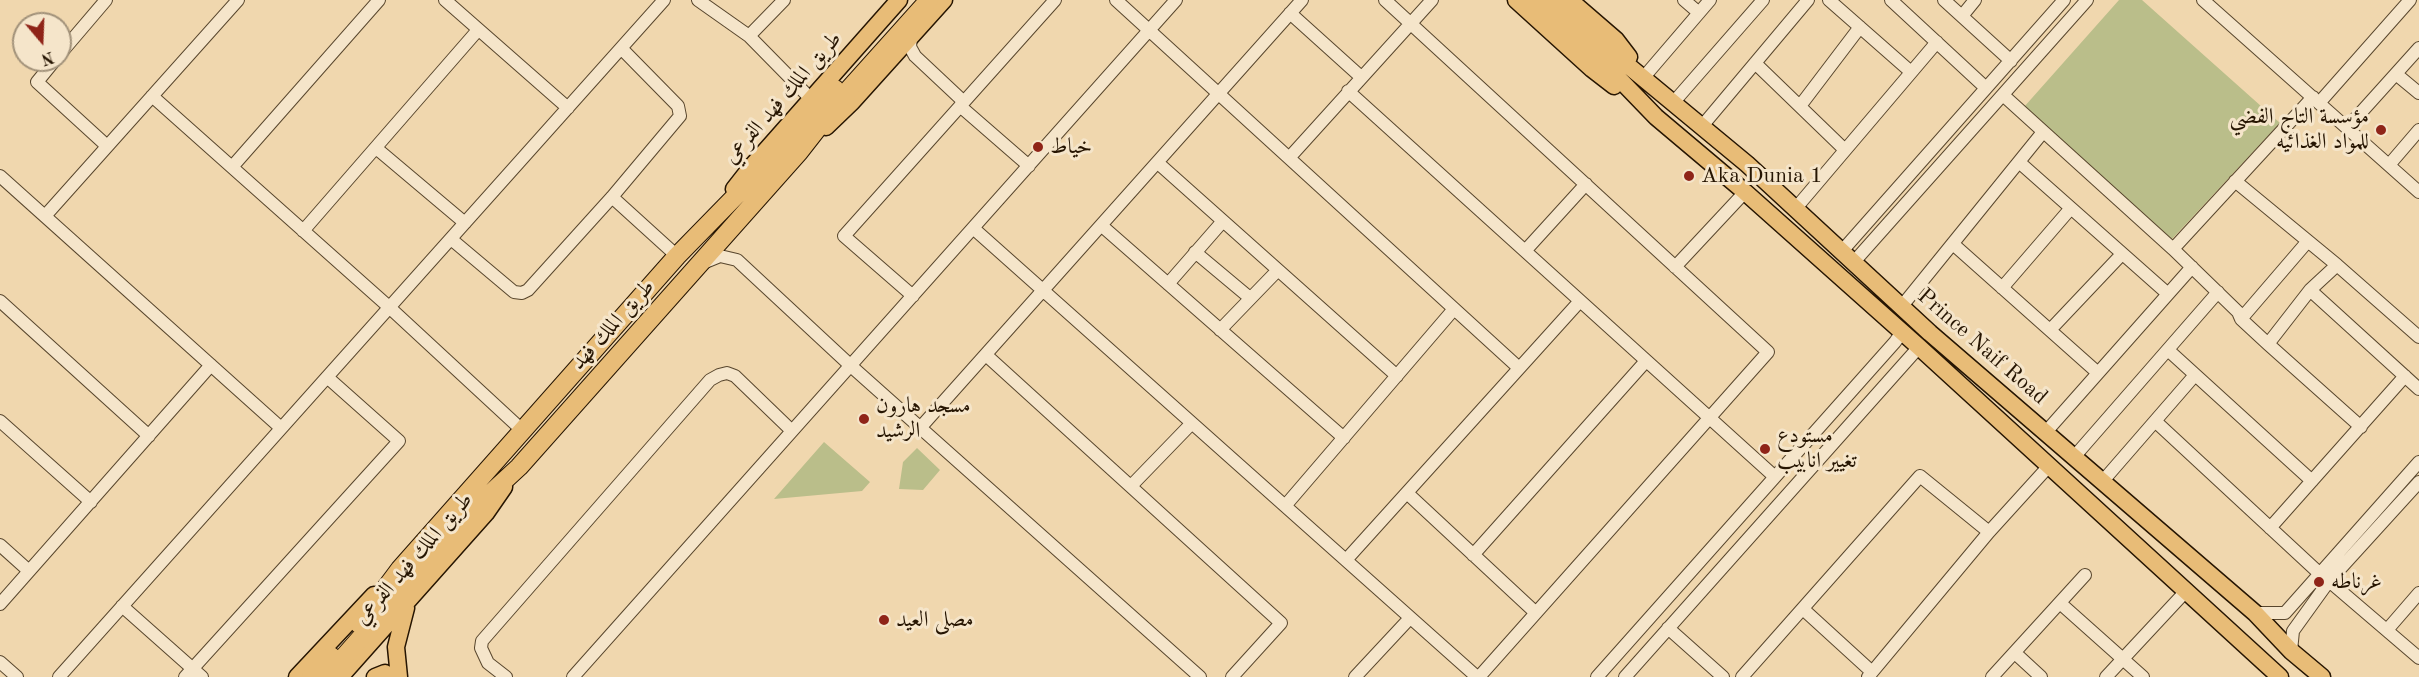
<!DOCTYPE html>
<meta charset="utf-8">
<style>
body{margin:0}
#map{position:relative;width:2419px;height:677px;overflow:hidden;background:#f0d7ae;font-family:"Old Standard TT",serif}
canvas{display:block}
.north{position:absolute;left:12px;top:12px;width:60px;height:60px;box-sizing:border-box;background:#f5e5ca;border:2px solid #a2927a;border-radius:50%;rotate:161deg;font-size:16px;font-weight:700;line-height:24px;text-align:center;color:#261502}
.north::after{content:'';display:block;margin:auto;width:21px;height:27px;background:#8f2418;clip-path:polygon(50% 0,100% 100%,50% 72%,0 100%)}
</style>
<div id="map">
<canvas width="2419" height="677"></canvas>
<div class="north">N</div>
</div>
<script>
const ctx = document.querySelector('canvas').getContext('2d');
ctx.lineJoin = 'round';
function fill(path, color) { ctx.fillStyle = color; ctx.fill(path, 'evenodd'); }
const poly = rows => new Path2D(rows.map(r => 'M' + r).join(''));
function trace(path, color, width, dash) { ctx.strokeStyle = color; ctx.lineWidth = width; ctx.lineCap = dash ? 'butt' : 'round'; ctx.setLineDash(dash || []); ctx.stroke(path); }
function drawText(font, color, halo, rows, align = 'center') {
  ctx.font = font + ' "Old Standard TT",Amiri,serif'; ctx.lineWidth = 6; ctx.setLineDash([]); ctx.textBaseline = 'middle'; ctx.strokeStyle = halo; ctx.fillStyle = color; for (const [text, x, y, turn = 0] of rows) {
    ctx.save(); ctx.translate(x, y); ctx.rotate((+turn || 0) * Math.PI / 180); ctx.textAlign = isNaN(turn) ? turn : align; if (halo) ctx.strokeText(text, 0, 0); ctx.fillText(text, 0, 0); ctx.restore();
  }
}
fill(poly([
 [2119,0,2142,0,2280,123,2171,240,2024,107],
 [824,442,870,482,862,491,774,499],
 [917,448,940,470,923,490,899,489,903,462]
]), '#babe8a');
const minor = poly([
 [445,0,568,108],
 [698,0,749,36,811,99],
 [1116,0,1519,368],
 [1385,0,1768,352,1479,677],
 [1684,0,1699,13],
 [1829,0,1911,72],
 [1891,0,1986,88],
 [1944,0,2011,61],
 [2203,0,2419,192],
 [1290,13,1361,77],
 [1962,16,1975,0],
 [749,36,784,0],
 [911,37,910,47,915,56,964,102],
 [60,54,106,0],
 [55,60,37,82,107,146],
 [1755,63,1845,150],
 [2396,74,2419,93],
 [1644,77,1710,0],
 [1348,91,1775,477],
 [2003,95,2173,249,2238,312,2241,319,2268,344,2361,427],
 [152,96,389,307,523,431],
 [1673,103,1763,0],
 [2319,103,2410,0],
 [960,106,1029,166],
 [1800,106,1860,27],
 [1703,125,1808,0],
 [2347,128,2419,48],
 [376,148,465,223],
 [1289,158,1432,0],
 [2019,162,2168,294],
 [1158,163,1397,376],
 [2389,165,2419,130],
 [232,167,379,0],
 [0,176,281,428],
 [2235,181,2337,265,2419,337],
 [612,197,677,256],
 [1796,208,1937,42],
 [45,216,238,0],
 [1102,226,1344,438],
 [973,228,1477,677],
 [303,231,478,30],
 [451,239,514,292,522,293,528,290,612,197,680,116,678,106,621,48],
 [1953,244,2098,373],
 [2173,249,2313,97],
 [1525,251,1586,184],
 [1842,251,2064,0],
 [1195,252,1250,298],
 [703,263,720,256,737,260,851,366,1200,677],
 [1853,263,2087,0],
 [1675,267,1745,192],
 [1168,284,1223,221],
 [2002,288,2071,208],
 [2310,290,2419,389],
 [913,296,844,236,1055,0],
 [0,301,149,436],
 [1902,306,2043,132],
 [2241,319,2308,241],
 [2051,329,2122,254],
 [1220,330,1278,270],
 [2268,344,2310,290,2337,265],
 [2168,350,2312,481],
 [986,355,1281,623,1232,677],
 [0,421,91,502],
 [2155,421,2319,573],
 [920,428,1302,0],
 [2045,433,2192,267],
 [2074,457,2218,292],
 [2102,482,2195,375],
 [1131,486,1192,423],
 [1407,493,1536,613],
 [1285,506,1454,309],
 [2270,528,2405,376],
 [0,545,29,571],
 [1473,555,1646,361],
 [1346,560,1580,301],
 [2329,581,2419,658],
 [2060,603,2143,677],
 [0,604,211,365],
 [122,606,202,677],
 [1803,609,1872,672],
 [2255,613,2285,613,2419,462],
 [1668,628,1723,677],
 [2387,630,2419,593],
 [2291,651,2293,631,2329,581,2419,482],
 [2015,653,2041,677],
 [0,662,17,677],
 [59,677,664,0],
 [185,677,399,441,327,377],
 [506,677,488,663,481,648,482,641,710,380,719,375,727,373,735,376,792,431],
 [573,677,1176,0],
 [1355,677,1410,618],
 [1597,677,1895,342,1902,332],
 [1625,677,1919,347],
 [1742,677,1920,476,1989,532],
 [1868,677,1989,532,2048,467],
 [1992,677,2085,575],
 [2106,677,2187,590]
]);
const major = poly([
 [1516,0,1592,69,1614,86],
 [1534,0,1599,58,1656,117,1745,192,1919,347,2280,677],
 [1553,0,1608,49,1747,164,1930,333,2255,613,2291,651,2322,677],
 [1572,2,1616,40,1629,57],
 [826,127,852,102,944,0],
 [734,189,752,166,899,0],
 [297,677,374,595],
 [340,677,486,513,504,487],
 [375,677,385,673,390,677],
 [399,677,396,647,406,608]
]);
const highway = poly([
 [359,624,400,569,677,256,765,166,835,89],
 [311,677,331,656],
 [326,677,479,504,519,467,799,152,842,97,929,0]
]);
trace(minor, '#58462d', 14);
trace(major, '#261502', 19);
trace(highway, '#261502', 20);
trace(minor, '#f5e5ca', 12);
trace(major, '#e8bc77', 16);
trace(highway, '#e8bc77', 18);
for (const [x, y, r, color] of [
 [2381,130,6,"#8f2418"],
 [1038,147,6,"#8f2418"],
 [1689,176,6,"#8f2418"],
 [864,419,6,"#8f2418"],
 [1765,449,6,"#8f2418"],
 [2319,582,6,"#8f2418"],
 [884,620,6,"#8f2418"]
]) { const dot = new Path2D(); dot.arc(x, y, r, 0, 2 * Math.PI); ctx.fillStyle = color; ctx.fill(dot); trace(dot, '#f5e5ca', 2); }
drawText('22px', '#261502', '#f5e5ca', [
 ["طريق الملك فهد الفرعي",783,98,-49],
 ["طريق الملك فهد",613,325,-48],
 ["Prince Naif Road",1982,347,41],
 ["طريق الملك فهد الفرعي",414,559,-49]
]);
drawText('22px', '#261502', '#f5e5ca', [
 ["مؤسسة التاج الفضي",2369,117,"right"],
 ["للمواد الغذائيه",2369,142,"right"],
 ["خياط",1050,147],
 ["Aka Dunia 1",1701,176],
 ["مسجد هارون",876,406],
 ["الرشيد",876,431],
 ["مستودع",1777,436],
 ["تغيير انابيب",1777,461],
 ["غرناطه",2331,582],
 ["مصلى العيد",896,620]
], 'left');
</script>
